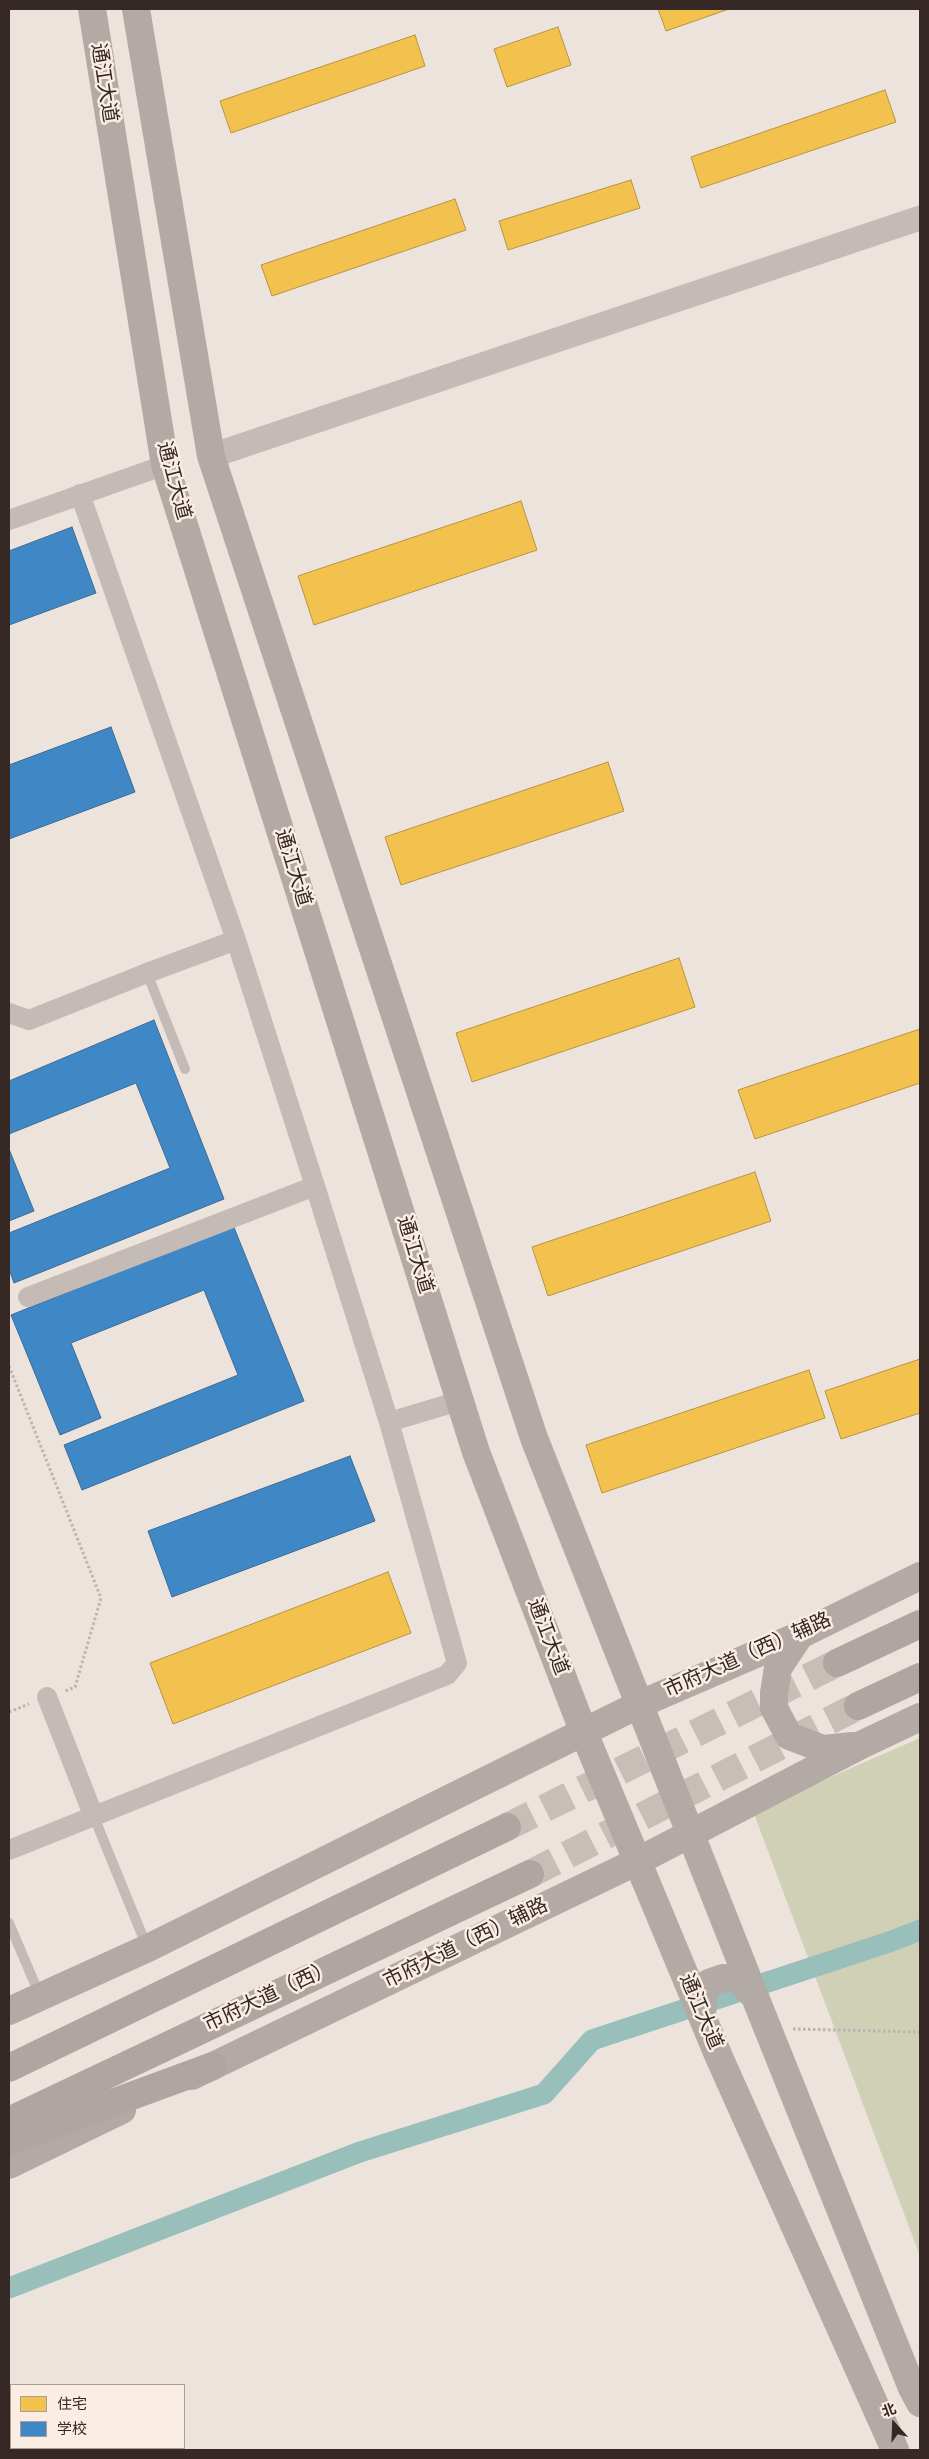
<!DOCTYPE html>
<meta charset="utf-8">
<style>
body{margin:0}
#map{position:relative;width:929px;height:2459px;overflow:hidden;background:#ece3dd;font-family:Jost,"Noto Sans SC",sans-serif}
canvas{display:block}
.frame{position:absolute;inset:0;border:10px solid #352825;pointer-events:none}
.legend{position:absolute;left:10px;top:2384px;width:175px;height:65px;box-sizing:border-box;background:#f9ede4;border:1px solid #ab9e98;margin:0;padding:6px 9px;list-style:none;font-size:15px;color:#352825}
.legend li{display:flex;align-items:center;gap:10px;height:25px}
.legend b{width:25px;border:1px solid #ab9e98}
.north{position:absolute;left:869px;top:2399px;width:50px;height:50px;-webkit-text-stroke:4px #f9ede4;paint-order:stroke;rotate:340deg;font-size:14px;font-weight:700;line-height:20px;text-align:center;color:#352825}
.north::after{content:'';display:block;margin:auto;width:18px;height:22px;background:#352825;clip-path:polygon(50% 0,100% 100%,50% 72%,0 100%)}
</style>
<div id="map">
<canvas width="929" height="2459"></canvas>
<div class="frame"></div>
<ul class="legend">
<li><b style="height:14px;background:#f2c14e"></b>住宅</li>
<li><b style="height:14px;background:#3f88c5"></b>学校</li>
</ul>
<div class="north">北</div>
</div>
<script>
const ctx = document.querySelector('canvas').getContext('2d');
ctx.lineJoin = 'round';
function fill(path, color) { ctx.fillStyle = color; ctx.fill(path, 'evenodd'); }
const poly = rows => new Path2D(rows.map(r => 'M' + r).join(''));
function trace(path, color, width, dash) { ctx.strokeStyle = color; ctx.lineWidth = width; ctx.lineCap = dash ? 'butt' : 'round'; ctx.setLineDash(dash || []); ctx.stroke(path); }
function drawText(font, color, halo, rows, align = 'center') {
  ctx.font = font + ' Jost,"Noto Sans SC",sans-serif'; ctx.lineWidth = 5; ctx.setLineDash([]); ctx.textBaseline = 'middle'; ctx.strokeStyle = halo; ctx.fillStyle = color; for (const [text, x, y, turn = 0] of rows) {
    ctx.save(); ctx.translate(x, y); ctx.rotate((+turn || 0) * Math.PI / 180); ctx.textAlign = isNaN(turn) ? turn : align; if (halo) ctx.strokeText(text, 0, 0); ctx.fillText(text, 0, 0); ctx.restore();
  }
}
fill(poly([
 [920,1738,920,2256,753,1811]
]), '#cfd0b6');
const homes = poly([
 [658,9,729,9,666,31,658,9],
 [558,27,571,65,507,87,494,49,558,27],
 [415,35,425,66,231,133,220,101,415,35],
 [885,90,896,122,701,188,691,157,885,90],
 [631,180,640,208,508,250,499,221,631,180],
 [455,199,466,230,272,296,261,265,455,199],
 [521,501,537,550,314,625,298,576,521,501],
 [608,762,624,811,401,885,385,837,608,762],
 [679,958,695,1007,472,1082,456,1033,679,958],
 [920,1029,920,1083,755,1139,738,1090,920,1029],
 [755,1172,771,1221,548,1296,532,1247,755,1172],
 [920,1359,920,1413,841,1439,825,1391,920,1359],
 [809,1370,825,1418,602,1493,586,1445,809,1370],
 [388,1572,411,1633,173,1724,150,1663,388,1572]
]);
fill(homes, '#f2c14e');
trace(homes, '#b99342', 1);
const schools = poly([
 [72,527,96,593,9,625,9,551,72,527],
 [111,727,135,792,9,839,9,765,111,727],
 [154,1020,224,1199,14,1283,9,1269,9,1233,170,1168,136,1083,9,1134,9,1081,154,1020],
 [9,1149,34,1211,9,1221,9,1149],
 [233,1225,304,1401,82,1490,64,1445,238,1375,204,1290,71,1343,101,1418,60,1435,11,1315,233,1225],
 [350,1456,375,1521,172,1597,148,1531,350,1456]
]);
fill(schools, '#3f88c5');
trace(schools, '#3c6b95', 1);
trace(poly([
 [9,2288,360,2152,544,2094,592,2040,892,1941,920,1930]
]), '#99bfba', 21);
trace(poly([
 [507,1827,837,1663],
 [530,1874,858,1706]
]), '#c7beb8', 28, [28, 14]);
trace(poly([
 [9,1366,101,1598,75,1687,65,1691],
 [9,1712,29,1704],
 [793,2029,920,2032]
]), '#bdb4af', 3, [2.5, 2.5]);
trace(poly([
 [147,973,185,1069],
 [94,1817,147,1947],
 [9,1923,40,1996]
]), '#c4bbb7', 10);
trace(poly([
 [9,520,165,465],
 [9,1013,29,1020,147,973,236,940],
 [28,1297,315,1186,236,940,80,494],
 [389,1422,459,1401],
 [47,1697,94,1817],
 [9,1850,447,1675,457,1663,389,1422,315,1186]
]), '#c4bbb7', 20);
trace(poly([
 [211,456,920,218]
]), '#c4bbb7', 25);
trace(poly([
 [92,9,165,465,476,1452,584,1733,719,2057,895,2450],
 [136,9,211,456,534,1438,755,1997,912,2388,920,2403],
 [800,1635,778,1668,774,1693,774,1708,789,1736,823,1749,853,1746],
 [9,2011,148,1948,638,1705,800,1635,920,1576],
 [702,2016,703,1994,709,1983,723,1978,738,1979,755,1997],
 [192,2076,638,1861,861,1745,920,1717],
 [9,2165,122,2110]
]), '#b3aaa6', 28);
trace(poly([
 [837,1663,920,1624],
 [858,1706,920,1677],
 [9,2068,507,1827],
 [9,2121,530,1874],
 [9,2141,213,2066]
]), '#afa6a2', 28);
drawText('20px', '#352825', '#f9ede4', [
 ["通江大道",103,83,81],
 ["通江大道",173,481,75],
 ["通江大道",292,868,73],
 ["通江大道",414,1255,73],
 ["通江大道",547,1637,69],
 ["市府大道（西）辅路",748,1656,-24],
 ["市府大道（西）辅路",466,1944,-26],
 ["市府大道（西）",269,1997,-25],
 ["通江大道",700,2012,67]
]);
</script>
